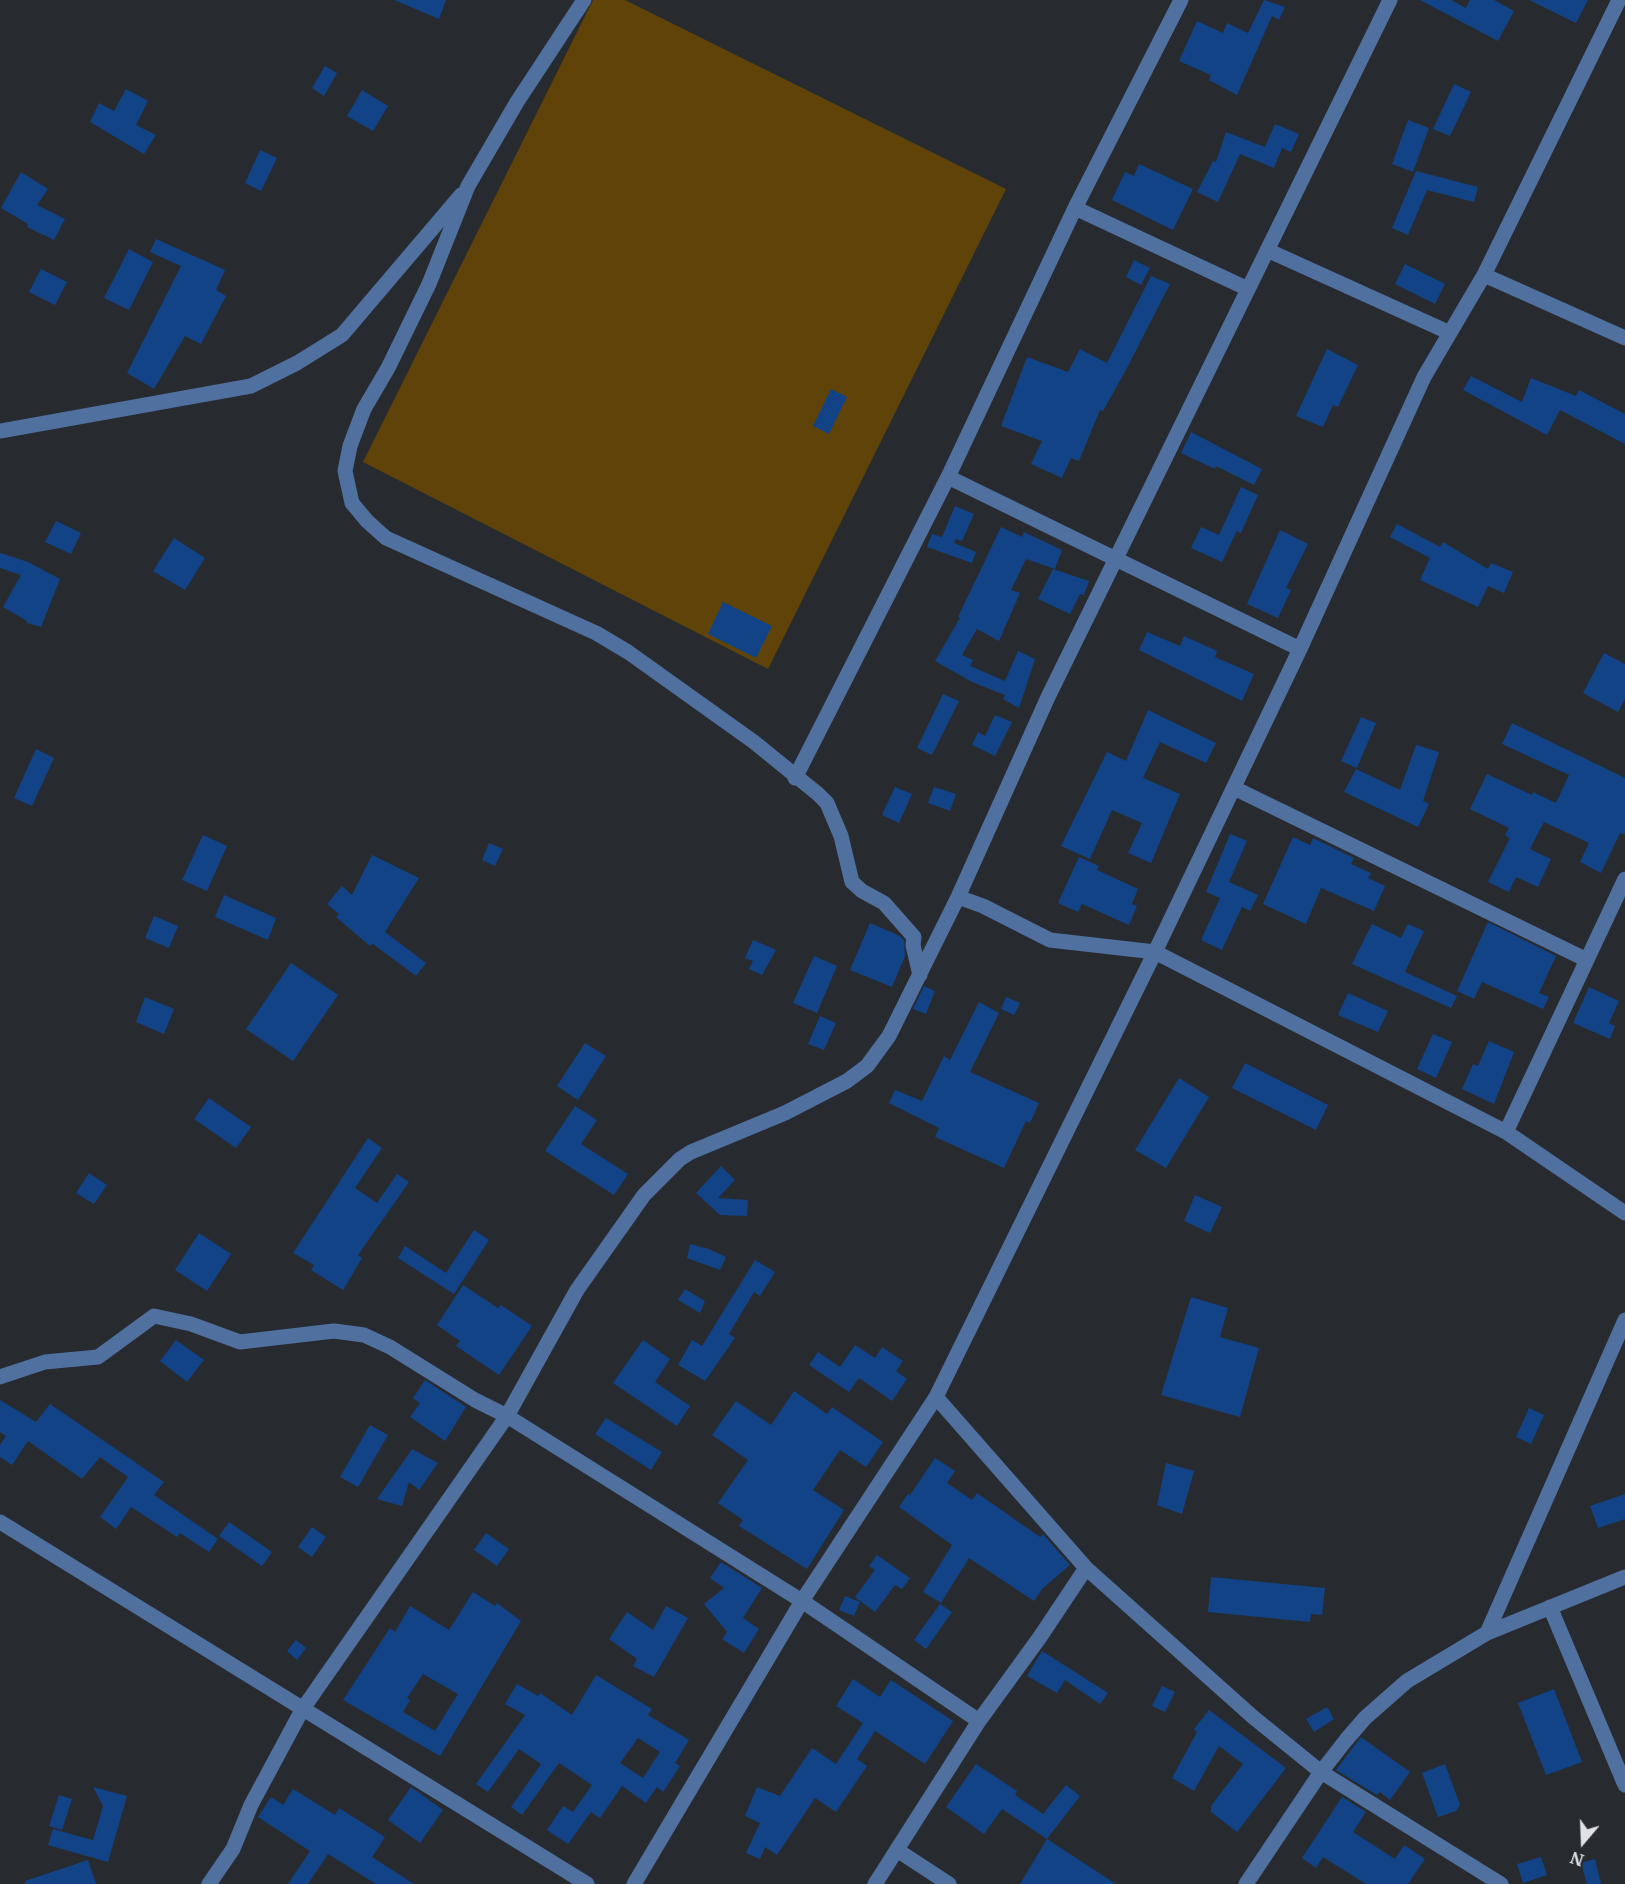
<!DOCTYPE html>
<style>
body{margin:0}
#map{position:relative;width:1625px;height:1884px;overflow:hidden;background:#272b30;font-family:Merriweather,serif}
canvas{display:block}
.north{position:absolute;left:1553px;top:1812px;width:60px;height:60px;-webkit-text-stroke:4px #272b30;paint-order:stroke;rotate:199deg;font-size:16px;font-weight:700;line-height:24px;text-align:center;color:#e0e2e6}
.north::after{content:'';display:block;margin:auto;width:21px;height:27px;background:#e0e2e6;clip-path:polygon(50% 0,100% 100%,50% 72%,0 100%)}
</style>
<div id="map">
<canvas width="1625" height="1884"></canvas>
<div class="north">N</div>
</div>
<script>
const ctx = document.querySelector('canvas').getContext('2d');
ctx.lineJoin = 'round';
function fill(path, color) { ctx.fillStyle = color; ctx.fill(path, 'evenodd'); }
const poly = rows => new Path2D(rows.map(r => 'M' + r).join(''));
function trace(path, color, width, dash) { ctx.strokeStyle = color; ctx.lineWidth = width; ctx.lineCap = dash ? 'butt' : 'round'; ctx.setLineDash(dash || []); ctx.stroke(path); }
fill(poly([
 [593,0,625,0,1006,189,768,669,363,462]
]), '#604308');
fill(poly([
 [394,0,446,0,439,19],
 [1264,0,1285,7,1279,20,1272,16,1237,95,1209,80,1211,75,1179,61,1197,21,1223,33,1227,23,1248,33],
 [1420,0,1451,0,1466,8,1470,0,1494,0,1514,11,1498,41],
 [1529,0,1588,0,1576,23],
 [325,66,337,73,324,96,312,88],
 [1454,84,1471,92,1450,136,1433,129],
 [126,89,148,101,136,125,156,135,144,154,90,122,99,103,114,111],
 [362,90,388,106,373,131,347,116],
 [1408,120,1429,128,1413,172,1392,164],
 [1275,124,1299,134,1291,152,1282,148,1274,168,1240,154,1218,202,1197,192,1213,161,1216,162,1226,132,1265,147],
 [260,150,277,158,261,191,245,183],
 [1139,164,1193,189,1173,230,1112,200,1125,172,1134,176],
 [1416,171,1478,187,1474,202,1427,190,1408,235,1392,228],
 [21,172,48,189,37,205,65,219,54,240,27,227,28,224,1,208],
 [156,239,225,270,216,290,226,296,201,344,185,336,154,389,127,373,181,266,150,252],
 [129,249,153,262,129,310,104,298],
 [1134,260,1150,268,1141,285,1126,277],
 [1405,264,1445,284,1435,304,1395,284],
 [41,269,67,282,55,305,29,292],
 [1151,276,1170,284,1127,368,1103,411,1100,410,1079,461,1071,458,1062,478,1031,464,1042,441,1001,426,1027,357,1068,372,1080,349,1107,363],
 [1327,349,1358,365,1338,407,1333,405,1323,427,1296,416],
 [1471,376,1522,402,1531,378,1576,396,1579,390,1625,414,1625,444,1560,410,1547,435,1463,390],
 [831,389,847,397,829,434,813,426],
 [1191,432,1262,469,1254,485,1216,466,1215,469,1181,453],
 [1241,487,1258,495,1241,533,1237,531,1222,562,1191,548,1201,527,1219,535],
 [955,506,974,514,962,541,956,539,954,543,976,552,972,563,927,547,932,534,942,537],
 [56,521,81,533,71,554,45,542],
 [1397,524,1440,547,1443,542,1488,569,1491,563,1513,572,1504,593,1488,586,1478,607,1420,580,1430,558,1390,537],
 [1001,527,1022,537,1024,532,1062,550,1055,569,1026,559,1011,590,1020,593,999,641,977,629,962,655,973,660,970,666,1005,681,1018,651,1035,659,1019,708,1003,699,1005,695,972,682,935,661,960,618,958,617],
 [1280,530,1308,544,1286,588,1291,590,1278,618,1247,604],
 [174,538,205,558,185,590,153,571],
 [0,553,28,562,60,579,41,627,27,623,27,621,3,607,21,575,0,568],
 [1053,569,1089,581,1084,595,1080,594,1070,614,1038,599],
 [723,602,772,626,756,658,708,634],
 [1147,632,1180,646,1184,636,1217,651,1215,657,1254,674,1242,701,1139,650],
 [1604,653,1625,664,1625,699,1618,712,1583,693],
 [943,694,959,701,932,755,917,748],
 [1148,710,1216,743,1206,763,1160,742,1143,778,1180,794,1151,863,1128,853,1142,823,1112,810,1090,859,1061,846,1107,752,1126,761],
 [995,715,1012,722,995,756,972,745,978,732,985,736],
 [1361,717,1376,723,1357,768,1341,761],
 [1512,723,1625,778,1625,835,1620,833,1601,873,1580,862,1589,843,1544,822,1530,849,1551,859,1538,887,1516,877,1509,892,1488,882,1510,838,1505,835,1509,828,1470,809,1487,774,1532,795,1533,792,1556,803,1569,775,1502,744],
 [1416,745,1439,752,1423,801,1429,804,1418,827,1344,792,1356,769,1400,790],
 [36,749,54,758,32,806,14,798],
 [895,787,912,794,899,823,882,815],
 [934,787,956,794,950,811,928,803],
 [1230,834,1247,841,1229,882,1258,895,1250,911,1242,907,1222,950,1201,940,1220,898,1206,892],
 [203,835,227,846,207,891,182,880],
 [1293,837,1310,845,1313,838,1354,858,1351,864,1371,873,1368,878,1385,886,1374,911,1321,888,1306,924,1263,904],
 [489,843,503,849,495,866,482,860],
 [372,855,419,878,385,932,426,963,416,976,373,944,370,946,336,917,339,914,327,904,342,886,352,895],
 [1079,857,1099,866,1097,870,1138,889,1132,904,1137,906,1129,925,1082,904,1078,912,1058,903],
 [224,895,276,918,268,940,215,917],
 [154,916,178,926,169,948,145,938],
 [1488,922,1556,956,1539,993,1549,997,1543,1009,1482,982,1474,999,1457,991],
 [870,923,900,936,904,940,905,956,892,987,850,970],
 [1372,924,1401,938,1408,924,1424,931,1405,972,1457,996,1451,1008,1352,964],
 [753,940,776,950,762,975,749,969,753,961,745,958],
 [814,956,837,966,817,1013,793,1003],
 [291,963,338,995,293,1061,246,1029],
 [924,986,935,991,926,1014,913,1009],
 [1589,987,1619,1001,1609,1023,1615,1026,1610,1039,1573,1023],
 [1348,993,1388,1011,1378,1032,1338,1015],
 [145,997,174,1009,164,1034,136,1022],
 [1006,997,1020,1003,1014,1015,1001,1009],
 [979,1002,999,1013,970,1072,1039,1103,1030,1123,1026,1121,1004,1168,935,1137,939,1128,889,1103,895,1090,922,1101,944,1056,950,1060],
 [820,1016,836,1023,824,1050,808,1044],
 [1433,1034,1452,1042,1436,1078,1417,1069],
 [1489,1041,1514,1052,1494,1104,1462,1089,1473,1064,1478,1066],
 [585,1043,606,1056,578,1100,557,1086],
 [1245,1063,1328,1105,1316,1130,1232,1088],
 [1179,1078,1209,1097,1166,1168,1135,1150],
 [209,1098,251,1127,236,1148,194,1119],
 [575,1106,597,1120,581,1144,628,1174,614,1195,545,1151],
 [368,1138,382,1148,355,1188,377,1203,397,1174,409,1182,358,1255,362,1258,343,1290,311,1270,314,1265,293,1253],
 [721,1166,735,1180,718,1198,748,1200,747,1216,720,1215,696,1193],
 [89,1173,107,1185,94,1204,76,1193],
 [1195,1195,1222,1207,1210,1233,1184,1221],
 [474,1230,489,1240,454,1294,398,1258,405,1246,446,1273],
 [199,1233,231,1254,207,1291,175,1270],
 [690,1244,709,1249,726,1257,720,1270,687,1258],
 [755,1260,775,1272,760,1296,754,1292,729,1334,735,1338,705,1381,678,1365,692,1340,702,1346],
 [463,1285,498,1308,501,1305,532,1326,499,1375,456,1346,460,1341,437,1325],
 [685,1289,705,1301,700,1313,678,1300],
 [1191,1297,1228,1308,1220,1337,1259,1348,1240,1417,1161,1395],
 [176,1340,204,1360,187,1382,160,1361],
 [643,1340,670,1359,655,1382,690,1406,677,1426,613,1383],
 [855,1345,875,1358,882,1347,903,1361,896,1371,907,1379,892,1401,859,1378,849,1392,809,1365,818,1352,840,1367],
 [425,1380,466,1407,445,1441,410,1417,420,1403,413,1398],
 [794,1391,827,1414,832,1407,883,1442,866,1467,840,1450,813,1490,844,1510,807,1569,739,1526,743,1520,718,1503,748,1460,712,1435,736,1401,771,1425],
 [0,1400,36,1422,50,1404,164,1482,154,1495,218,1539,209,1552,180,1533,177,1537,131,1507,116,1529,100,1517,128,1477,100,1457,82,1479,28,1441,12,1465,0,1457,0,1445,6,1436,0,1432],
 [1529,1408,1544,1415,1531,1444,1516,1437],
 [606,1418,662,1452,651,1470,595,1434],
 [370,1425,388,1435,358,1487,340,1477],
 [412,1449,438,1463,419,1490,409,1482,402,1506,377,1499],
 [935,1458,955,1471,947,1483,972,1500,977,1493,1040,1537,1043,1534,1070,1565,1042,1589,1034,1601,969,1558,941,1603,923,1592,952,1545,899,1507,908,1494,910,1495],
 [1166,1463,1194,1471,1182,1514,1157,1505],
 [1625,1494,1625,1519,1598,1528,1590,1506],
 [229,1522,272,1552,262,1566,219,1536],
 [312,1527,326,1537,312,1557,298,1547],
 [486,1533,509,1549,497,1566,474,1550],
 [877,1555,910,1578,902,1589,895,1585,875,1612,855,1597,875,1570,869,1566],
 [721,1562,762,1588,743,1618,759,1629,744,1653,722,1639,727,1632,704,1604,724,1588,710,1578],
 [1211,1577,1325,1588,1322,1615,1311,1614,1310,1622,1208,1612],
 [473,1592,495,1606,497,1603,521,1621,440,1756,343,1700,390,1628,395,1632,410,1606,449,1630],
 [423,1674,458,1694,435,1731,403,1712,410,1700,407,1698],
 [845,1596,860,1602,854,1616,839,1610],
 [940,1604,952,1612,926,1649,914,1640],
 [666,1606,688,1618,654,1677,633,1666,637,1659,609,1639,627,1612,653,1630],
 [296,1640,306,1648,297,1660,287,1651],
 [1042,1651,1108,1693,1100,1704,1065,1680,1057,1693,1027,1676],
 [596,1675,652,1709,648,1715,689,1740,675,1763,680,1766,663,1792,657,1787,646,1803,622,1786,600,1818,591,1812,568,1844,547,1830,563,1806,573,1812,592,1785,559,1763,522,1815,511,1807,541,1764,519,1749,488,1792,476,1784,525,1715,505,1704,517,1684,538,1696,540,1693,572,1715],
 [638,1738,660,1752,643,1778,620,1763],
 [853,1679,880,1697,891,1680,953,1721,925,1764,875,1731,857,1759,867,1766,836,1812,815,1798,777,1855,765,1847,760,1859,746,1853,760,1823,745,1816,757,1787,780,1796,812,1748,836,1764,863,1723,836,1706],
 [1162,1686,1175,1692,1165,1712,1152,1706],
 [1554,1689,1582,1762,1546,1775,1518,1703],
 [1327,1707,1334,1719,1314,1732,1306,1719],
 [1209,1710,1286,1768,1237,1832,1211,1812,1211,1806,1243,1764,1219,1746,1194,1791,1172,1778,1197,1732,1194,1729],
 [1361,1737,1410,1772,1390,1800,1380,1792,1377,1795,1336,1770],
 [976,1764,1017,1791,1015,1795,1043,1814,1066,1785,1080,1796,1047,1839,1002,1809,984,1834,946,1807],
 [1445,1764,1460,1805,1456,1811,1438,1817,1422,1773],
 [93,1787,127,1796,108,1862,48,1845,53,1829,93,1840,103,1806],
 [411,1787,443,1810,420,1843,388,1820],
 [293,1789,335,1815,339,1808,385,1837,372,1857,414,1884,376,1884,328,1854,308,1884,288,1884,310,1851,258,1817,271,1797,283,1805],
 [59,1795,72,1799,62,1830,49,1826],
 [1342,1797,1366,1812,1353,1832,1395,1859,1404,1845,1425,1859,1408,1884,1366,1884,1323,1857,1316,1868,1302,1858],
 [1047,1839,1116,1884,1020,1884],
 [1541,1857,1547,1875,1523,1883,1517,1864],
 [1595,1859,1601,1884,1587,1884,1581,1863],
 [88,1860,96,1884,25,1884,25,1881]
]), '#124386');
trace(poly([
 [584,0,517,102,468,186,429,284,388,368,364,409,350,446,345,471,352,503,367,521,386,538,596,633,628,652,754,742,818,794,827,803,841,836,852,882,862,891,884,903,914,937,913,945,920,975],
 [1075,208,1248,289],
 [1267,250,1448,332],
 [1484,275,1625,338],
 [0,431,251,386,297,363,342,335,461,195],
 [948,477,1300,649],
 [795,778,948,477,1075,208,1181,0],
 [1234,788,1587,960],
 [958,897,983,906,1050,940,1155,952,1506,1132,1625,1213],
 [1506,1132,1625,879],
 [0,1377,45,1362,98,1357,154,1316,191,1324,240,1342,334,1331,364,1335,390,1347,475,1400,507,1416,802,1601,979,1721],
 [936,1397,1086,1568,1253,1717,1321,1772,1501,1884],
 [0,1522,587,1884],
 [1550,1607,1625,1785],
 [1487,1633,1625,1320],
 [897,1850,949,1884],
 [209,1884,233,1849,251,1805,302,1710,507,1416,577,1290,644,1195,680,1159,691,1152,785,1113,847,1081,867,1066,889,1036,958,897,1048,697,1390,0],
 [634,1884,802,1601,936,1397,1155,952,1300,649,1424,377,1484,275,1619,0],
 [875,1884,979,1721,1040,1637,1086,1568],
 [1246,1884,1321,1772,1346,1740,1365,1718,1407,1681,1487,1633,1625,1577]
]), '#5070a0', 15);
</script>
